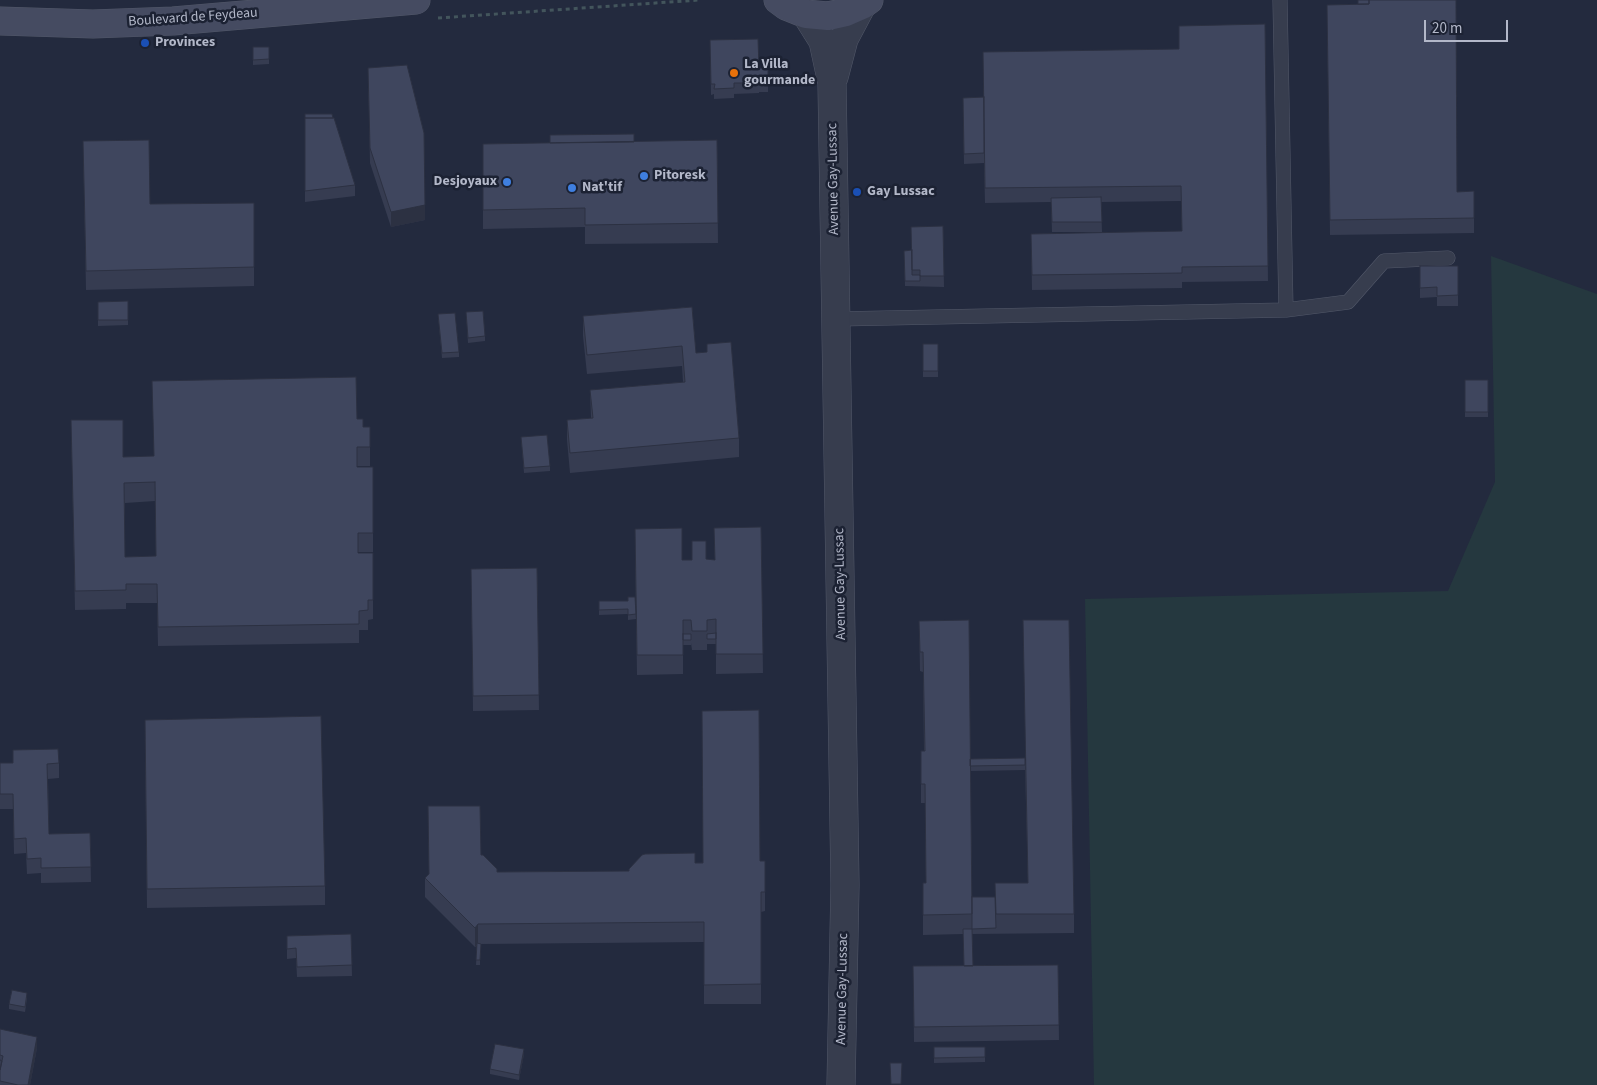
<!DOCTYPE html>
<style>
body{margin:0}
#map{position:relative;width:1597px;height:1085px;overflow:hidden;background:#232a3e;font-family:"Source Sans 3",sans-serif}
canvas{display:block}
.scale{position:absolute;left:1424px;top:20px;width:84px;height:22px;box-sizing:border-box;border:2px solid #b3b8c9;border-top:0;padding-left:6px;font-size:15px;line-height:18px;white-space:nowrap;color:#b3b8c9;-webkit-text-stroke:4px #1c2233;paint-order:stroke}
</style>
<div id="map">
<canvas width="1597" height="1085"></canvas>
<div class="scale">20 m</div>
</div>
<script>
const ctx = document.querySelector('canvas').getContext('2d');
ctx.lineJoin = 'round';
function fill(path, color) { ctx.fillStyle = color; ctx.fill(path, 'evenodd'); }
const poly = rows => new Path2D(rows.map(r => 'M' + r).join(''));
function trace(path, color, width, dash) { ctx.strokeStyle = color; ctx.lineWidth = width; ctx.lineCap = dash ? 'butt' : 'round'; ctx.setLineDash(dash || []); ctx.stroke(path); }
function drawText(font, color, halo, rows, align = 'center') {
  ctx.font = font + ' "Source Sans 3",sans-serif'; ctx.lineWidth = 5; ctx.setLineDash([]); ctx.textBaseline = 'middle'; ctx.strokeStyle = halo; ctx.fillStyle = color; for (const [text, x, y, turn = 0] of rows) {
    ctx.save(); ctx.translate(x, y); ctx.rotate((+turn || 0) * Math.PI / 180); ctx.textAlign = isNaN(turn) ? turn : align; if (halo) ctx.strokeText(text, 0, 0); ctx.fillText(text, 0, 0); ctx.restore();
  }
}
fill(poly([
 [1491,256,1597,294,1597,1085,1094,1085,1085,599,1448,591,1495,482]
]), '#25383f');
const lane = poly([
 [1286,310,1348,302,1384,261,1448,258],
 [837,319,1286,310,1280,0]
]);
const street = poly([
 [806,14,823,41,832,83,845,885,841,1085],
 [834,77,844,39,862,5]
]);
const secondary = poly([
 [778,0,786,6,806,14,828,16,846,12,862,5,869,0],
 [0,21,93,24,173,21,416,0]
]);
trace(lane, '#525869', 15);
trace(street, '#525869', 29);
trace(secondary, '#525869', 29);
trace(poly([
 [438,18,699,0]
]), '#43555c', 3, [4, 4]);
trace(lane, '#373d4e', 14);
trace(street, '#373d4e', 28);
trace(secondary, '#454b61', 28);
fill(poly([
 [1327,5,1457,192,1474,191,1474,233,1330,235],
 [1265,24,1268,281,1182,282,1182,288,1032,290,1031,234,1182,231,1181,201,1101,202,1102,232,1052,232,1051,202,985,203,984,163,964,164,963,108,984,97,1179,49],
 [710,40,759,68,768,68,768,92,759,92,759,93,734,94,734,98,714,99,714,94,711,95],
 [253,47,269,47,269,64,253,65],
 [368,68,425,220,391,227,370,163],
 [305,114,355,185,355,196,305,202],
 [717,140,718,243,585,244,585,227,483,229,483,144],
 [83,141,150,204,254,203,254,286,86,290],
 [943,226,944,287,905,286,904,251,911,250],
 [1420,266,1458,266,1458,306,1437,306,1437,297,1420,298],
 [128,301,128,325,98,326,98,302],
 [692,307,696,353,707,352,707,344,739,438,739,457,570,473,567,440,567,420,591,418,590,390,683,382,682,366,587,374,583,336,583,316],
 [466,312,485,336,485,341,468,343],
 [438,314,459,352,459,357,442,358],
 [923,344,938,344,938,377,923,377],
 [1465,380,1488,380,1488,417,1465,417],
 [357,419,363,427,370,427,370,466,357,466,357,467,373,467,373,552,358,552,358,553,373,553,373,619,368,620,368,630,359,630,359,643,158,646,157,603,126,603,126,609,75,610,71,420,123,457,154,456],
 [155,501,156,556,125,557,125,503],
 [521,437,550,466,550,471,524,473],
 [761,527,763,673,716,674,716,644,707,644,707,650,692,650,691,643,691,645,683,645,683,674,637,675,635,548,682,560,715,560,714,528],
 [537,568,539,710,473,711,471,569],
 [635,597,636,619,628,620,628,614,599,615,599,601,628,601],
 [919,621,970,759,1025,758,1074,914,1074,933,972,934,973,966,1058,965,1059,1040,914,1042,913,966,964,966,963,934,923,935,923,883,926,883,925,803,921,803,921,751,924,751,923,672,920,671],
 [1025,766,1028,883,995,883,995,897,972,897,970,771,1025,770],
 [145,739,325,886,325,905,147,908],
 [0,763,59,763,59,778,48,779,49,834,90,833,91,882,41,883,41,873,27,874,26,853,14,854,13,809,0,809],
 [481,855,497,872,629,871,695,863,765,861,765,911,761,912,761,1004,704,1004,704,942,480,944,480,965,476,965,477,946,475,947,425,897,425,878],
 [351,934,352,976,297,977,296,958,287,959,287,936],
 [27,998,25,1012,9,1009,9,1004],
 [0,1029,37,1048,30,1085,0,1085],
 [934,1047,985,1047,985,1062,934,1063],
 [524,1054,519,1080,490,1074,490,1069]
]), '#363c51');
fill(poly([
 [425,205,425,220,391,227,391,212],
 [478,924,478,944,475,947,475,928],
 [37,1037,37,1048,30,1085,28,1085],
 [524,1049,524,1054,519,1080,519,1075]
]), '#2c3142');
const building = poly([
 [1358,0,1369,0,1369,4,1358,4,1358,0],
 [1369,0,1456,0,1457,192,1474,191,1474,218,1330,220,1327,5,1369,4,1369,0],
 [1265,24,1268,266,1182,267,1182,273,1032,275,1031,234,1182,231,1181,186,985,188,983,52,1179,49,1179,26,1265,24],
 [758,39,759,68,768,68,768,81,759,82,759,83,734,83,734,88,714,89,715,84,711,84,710,40,758,39],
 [253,47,269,47,269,59,253,60,253,47],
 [407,65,424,133,425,205,391,212,370,148,368,68,407,65],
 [984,97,984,153,964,154,963,98,984,97],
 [305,114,332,114,333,118,305,118,305,114],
 [305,118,334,118,355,185,305,191,305,118],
 [634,134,634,142,550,143,550,135,634,134],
 [149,140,150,204,254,203,254,267,86,271,83,141,149,140],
 [717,140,718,223,585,225,585,208,483,210,483,144,717,140],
 [1101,197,1102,222,1052,222,1051,198,1101,197],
 [943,226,944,276,920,276,920,270,912,270,911,227,943,226],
 [912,250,912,275,920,275,920,281,905,281,904,251,912,250],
 [1420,266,1458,266,1458,295,1437,296,1437,287,1420,288,1420,266],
 [128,301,128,320,98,320,98,302,128,301],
 [692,307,696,353,707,352,707,344,731,342,739,438,570,453,567,420,593,418,590,390,685,382,682,346,587,355,583,316,692,307],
 [483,311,485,336,468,338,466,312,483,311],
 [455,313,459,352,442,353,438,314,455,313],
 [923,344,938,344,938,371,923,371,923,344],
 [356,377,357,419,363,419,363,427,370,427,370,447,357,447,357,467,373,467,373,533,358,533,358,553,373,553,373,600,368,600,368,610,359,611,359,624,158,627,157,584,126,584,126,590,75,591,71,420,123,420,123,457,154,456,152,381,356,377],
 [155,482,156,556,125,557,124,483,155,482],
 [1465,380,1488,380,1488,412,1465,412,1465,380],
 [547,435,550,466,524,468,521,437,547,435],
 [761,527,763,654,716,654,716,619,707,620,707,631,692,631,691,620,683,620,683,655,637,655,635,529,682,528,682,560,692,560,692,541,706,541,706,559,715,560,714,528,761,527],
 [537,568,539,695,473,696,471,569,537,568],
 [628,597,635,597,636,614,628,615,628,609,599,610,599,601,628,601,628,597],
 [969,620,972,914,923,915,923,883,926,883,925,784,921,784,921,751,925,751,923,652,920,652,919,621,969,620],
 [1023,620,1069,620,1074,914,996,914,995,883,1028,883,1023,620],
 [716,633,716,639,707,639,707,634,716,633],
 [683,634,691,634,691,640,683,640,683,634],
 [759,710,760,861,765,861,765,892,761,892,761,984,704,985,704,922,478,924,475,928,425,878,429,874,428,806,480,806,481,855,483,855,497,869,497,872,629,871,629,869,642,855,645,854,695,853,695,863,703,863,702,711,759,710],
 [321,716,325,886,147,889,145,720,321,716],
 [58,749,59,763,47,764,49,834,90,833,91,867,41,868,41,858,27,859,26,838,14,839,13,794,0,794,0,763,13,763,13,750,58,749],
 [1025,758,1025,765,970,766,970,759,1025,758],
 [972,897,995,897,996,928,972,929,973,966,964,966,963,929,972,929,972,897],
 [351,934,352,965,297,967,296,948,287,949,287,936,351,934],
 [477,943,481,944,480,960,476,960,477,943],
 [1058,965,1059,1025,914,1027,913,966,1058,965],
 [12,990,27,993,25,1007,9,1004,12,990],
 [0,1029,37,1037,28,1085,18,1085,0,1081,0,1070,3,1056,0,1055,0,1029],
 [495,1044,524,1049,519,1075,490,1069,495,1044],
 [934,1047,985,1047,985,1057,934,1058,934,1047],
 [0,1060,2,1061,0,1070,0,1060],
 [890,1063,902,1063,901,1084,891,1084,890,1063]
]);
fill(building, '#3f465e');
trace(building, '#2c3142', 1);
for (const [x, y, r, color] of [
 [145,43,5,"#1a4fb4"],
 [734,73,5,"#e8710a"],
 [644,176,5,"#3f7fe0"],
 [507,182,5,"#3f7fe0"],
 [572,188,5,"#3f7fe0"],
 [857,192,5,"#1a4fb4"]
]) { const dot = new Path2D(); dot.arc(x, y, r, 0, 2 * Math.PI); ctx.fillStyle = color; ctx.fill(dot); trace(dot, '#1c2233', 2); }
drawText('14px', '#b3b8c9', '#1c2233', [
 ["Boulevard de Feydeau",193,18,-4],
 ["Avenue Gay-Lussac",834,179,-91],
 ["Avenue Gay-Lussac",841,584,-91],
 ["Avenue Gay-Lussac",843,989,-89]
]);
drawText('bold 14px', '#b3b8c9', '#1c2233', [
 ["Provinces",155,43],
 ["La Villa",744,65],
 ["gourmande",744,81],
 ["Pitoresk",654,176],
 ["Desjoyaux",497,182,"right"],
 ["Nat'tif",582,188],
 ["Gay Lussac",867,192]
], 'left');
</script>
